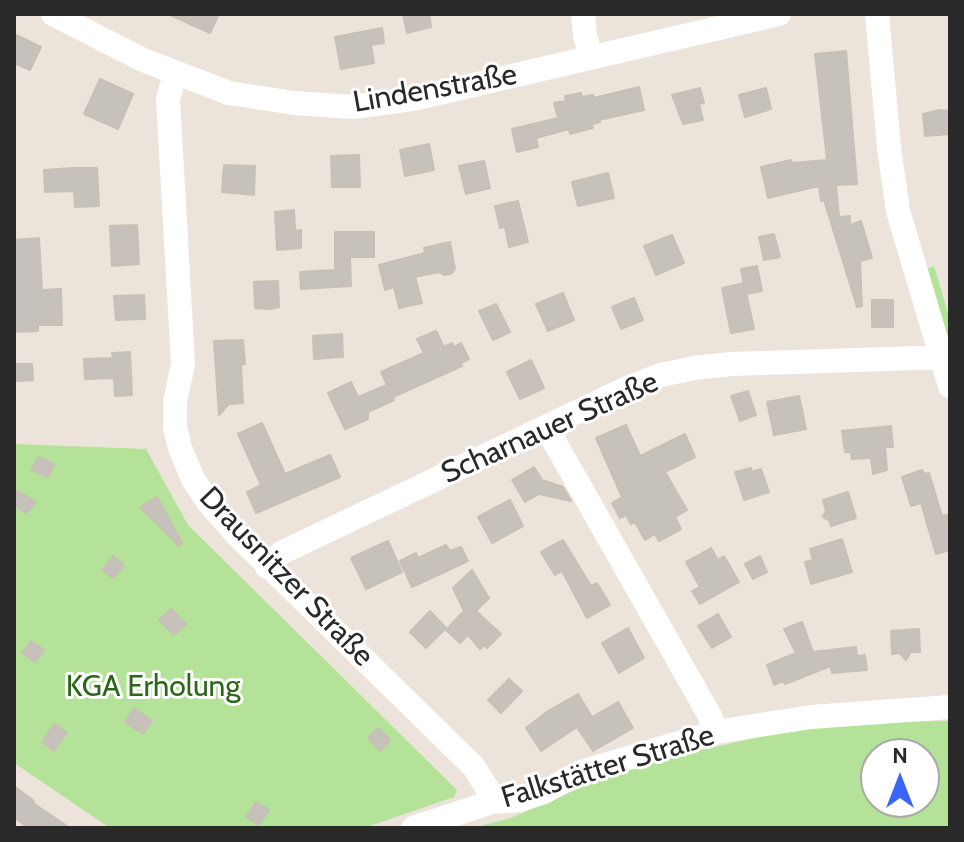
<!DOCTYPE html>
<meta charset="utf-8">
<style>
body{margin:0}
#map{position:relative;width:964px;height:842px;overflow:hidden;background:#ece4db;font-family:Cabin,sans-serif}
canvas{display:block}
.frame{position:absolute;inset:0;border:16px solid #292929;pointer-events:none}
.north{position:absolute;left:860px;top:738px;width:80px;height:80px;box-sizing:border-box;background:#fff;border:2px solid #a9a9a9;border-radius:50%;rotate:0deg;font-size:22px;font-weight:700;line-height:32px;text-align:center;color:#292929}
.north::after{content:'';display:block;margin:auto;width:28px;height:36px;background:#3b64f9;clip-path:polygon(50% 0,100% 100%,50% 72%,0 100%)}
</style>
<div id="map">
<canvas width="964" height="842"></canvas>
<div class="frame"></div>
<div class="north">N</div>
</div>
<script>
const ctx = document.querySelector('canvas').getContext('2d');
ctx.lineJoin = 'round';
function fill(path, color) { ctx.fillStyle = color; ctx.fill(path, 'evenodd'); }
const poly = rows => new Path2D(rows.map(r => 'M' + r).join(''));
function trace(path, color, width, dash) { ctx.strokeStyle = color; ctx.lineWidth = width; ctx.lineCap = dash ? 'butt' : 'round'; ctx.setLineDash(dash || []); ctx.stroke(path); }
function drawText(font, color, halo, rows, align = 'center') {
  ctx.font = font + ' Cabin,sans-serif'; ctx.lineWidth = 6; ctx.setLineDash([]); ctx.textBaseline = 'middle'; ctx.strokeStyle = halo; ctx.fillStyle = color; for (const [text, x, y, turn = 0] of rows) {
    ctx.save(); ctx.translate(x, y); ctx.rotate((+turn || 0) * Math.PI / 180); ctx.textAlign = isNaN(turn) ? turn : align; if (halo) ctx.strokeText(text, 0, 0); ctx.fillText(text, 0, 0); ctx.restore();
  }
}
fill(poly([
 [934,266,950,320,950,343,923,270],
 [14,444,146,449,188,525,457,790,454,797,364,828,110,828,14,763],
 [950,721,950,828,473,828,511,818,594,782,666,758,799,728,882,722],
 [876,754,924,754,924,802,876,802]
]), '#b3e298');
const building = poly([
 [168,14,219,14,210,33,168,14],
 [403,14,429,14,431,27,407,33,403,14],
 [382,28,384,43,371,45,374,63,341,69,335,37,382,28],
 [14,34,41,47,30,70,14,63,14,34],
 [846,51,857,184,836,185,839,217,850,216,850,225,861,221,872,258,860,261,862,306,857,307,824,200,821,201,819,186,768,198,761,167,791,160,792,163,827,160,815,54,846,51],
 [100,79,133,94,118,129,84,114,100,79],
 [639,87,644,110,599,120,600,122,592,124,593,128,570,134,569,129,536,138,538,147,517,152,512,129,558,118,554,103,566,101,565,96,581,93,582,97,593,95,594,98,639,87],
 [700,88,704,103,699,104,703,120,683,124,672,95,700,88],
 [766,88,771,109,745,117,739,95,766,88],
 [940,110,950,111,950,134,925,136,923,114,940,110],
 [429,144,434,170,405,176,400,150,429,144],
 [359,155,360,187,332,187,331,156,359,155],
 [484,161,490,188,466,194,459,166,484,161],
 [224,165,255,166,254,195,222,192,224,165],
 [73,168,97,168,99,206,75,207,74,191,45,192,44,170,73,168],
 [608,173,614,198,578,206,572,182,608,173],
 [518,201,528,242,509,247,505,227,500,228,495,206,518,201],
 [294,210,295,231,301,230,301,248,277,250,275,212,294,210],
 [137,225,139,264,112,266,110,226,137,225],
 [335,232,374,232,374,257,350,257,351,286,301,289,300,272,335,270,335,232],
 [774,234,780,257,764,260,759,237,774,234],
 [672,235,684,263,656,275,644,246,672,235],
 [39,238,42,290,61,289,62,325,38,325,38,331,14,332,14,240,39,238],
 [450,242,455,269,451,274,444,275,439,272,415,277,422,303,399,308,394,287,385,290,379,265,425,253,424,248,450,242],
 [757,266,762,291,746,294,741,269,757,266],
 [278,281,279,307,271,309,255,308,254,282,278,281],
 [744,283,754,329,731,333,722,288,744,283],
 [563,293,574,320,548,331,536,304,563,293],
 [144,295,145,319,116,320,114,296,144,295],
 [634,298,643,320,621,329,612,307,634,298],
 [872,300,893,300,893,327,872,327,872,300],
 [496,304,510,332,493,340,479,311,496,304],
 [436,331,444,347,452,343,454,347,461,343,469,359,461,363,462,366,393,397,394,400,368,412,368,419,345,429,328,393,351,382,358,397,387,385,381,372,424,353,417,339,436,331],
 [342,334,343,357,314,359,313,336,342,334],
 [243,340,245,364,241,364,243,403,229,404,219,415,214,341,243,340],
 [130,352,132,395,115,396,114,378,85,379,84,359,113,358,112,353,130,352],
 [531,360,544,388,520,399,507,372,531,360],
 [16,364,32,364,33,380,17,381,16,364],
 [748,391,756,415,740,421,731,396,748,391],
 [799,396,806,429,774,435,767,402,799,396],
 [262,423,285,474,330,455,340,477,256,513,247,492,261,485,238,434,262,423],
 [626,425,640,456,685,434,695,457,665,472,687,510,675,517,681,529,659,541,655,534,645,540,635,522,631,524,626,515,620,518,612,503,622,497,596,438,626,425],
 [891,426,893,447,885,447,887,470,873,474,871,458,852,459,851,452,845,452,842,431,891,426],
 [38,457,54,464,48,477,31,470,38,457],
 [534,467,542,480,563,487,571,501,539,494,525,502,512,480,534,467],
 [751,468,752,472,761,469,769,492,744,500,735,472,751,468],
 [922,470,924,474,929,473,942,516,950,514,950,550,936,554,921,503,911,506,902,477,922,470],
 [14,489,36,502,26,513,14,505,14,489],
 [848,492,856,518,831,526,829,520,823,517,826,511,823,500,848,492],
 [157,497,182,543,179,546,140,507,157,497],
 [510,500,523,526,492,543,478,517,510,500],
 [842,539,852,572,811,584,805,562,813,560,810,549,842,539],
 [563,540,591,586,597,583,610,605,587,618,562,571,555,575,541,552,563,540],
 [388,541,402,572,366,589,351,558,388,541],
 [446,545,450,551,461,547,468,561,412,587,400,561,416,553,418,558,446,545],
 [711,548,718,560,724,556,739,582,700,604,692,591,700,587,686,562,711,548],
 [113,556,124,565,113,578,102,570,113,556],
 [760,556,767,572,753,579,745,564,760,556],
 [472,570,489,598,476,611,501,634,487,648,484,645,480,649,468,635,460,643,446,630,464,611,453,588,472,570],
 [171,609,186,624,174,635,159,620,171,609],
 [430,611,446,628,426,648,410,632,430,611],
 [718,614,731,637,712,648,698,626,718,614],
 [802,622,813,652,856,647,857,656,865,655,867,670,832,673,831,666,785,684,783,681,774,685,767,665,796,653,784,629,802,622],
 [628,628,644,658,619,673,602,643,628,628],
 [919,629,920,652,911,652,906,660,900,653,892,654,891,631,919,629],
 [31,641,44,650,35,662,22,653,31,641],
 [509,679,522,691,501,713,488,700,509,679],
 [578,694,592,717,618,702,633,728,593,751,577,727,541,751,526,728,548,711,578,694],
 [134,708,152,721,143,734,125,722,134,708],
 [54,724,67,732,54,751,42,742,54,724],
 [378,728,390,740,380,751,368,738,378,728],
 [14,786,34,801,33,803,70,828,28,828,14,817,14,786],
 [256,802,269,810,259,825,246,817,256,802]
]);
fill(building, '#c7c1bb');
trace(building, '#c7c0b5', 2);
trace(poly([
 [53,14,143,60,229,93,294,103,352,107,413,99,779,14],
 [583,14,585,35,591,58],
 [877,14,889,147,898,211,950,386],
 [175,74,168,99,183,364,175,402,175,427,180,448,193,479,208,502,239,537,474,767,487,788,492,802],
 [546,427,710,716,716,732],
 [267,567,281,553,627,388,661,375,694,368,731,364,950,357],
 [413,828,492,802,519,800,544,792,581,772,716,732,811,717,950,707]
]), '#fff', 24);
drawText('30px', '#292929', '#fff', [
 ["Lindenstraße",435,89,-10],
 ["Scharnauer Straße",550,428,-24],
 ["Drausnitzer Straße",286,577,46],
 ["Falkstätter Straße",608,767,-17]
]);
drawText('30px', '#2c661a', '#fff', [
 ["KGA Erholung",153,687]
]);
</script>
